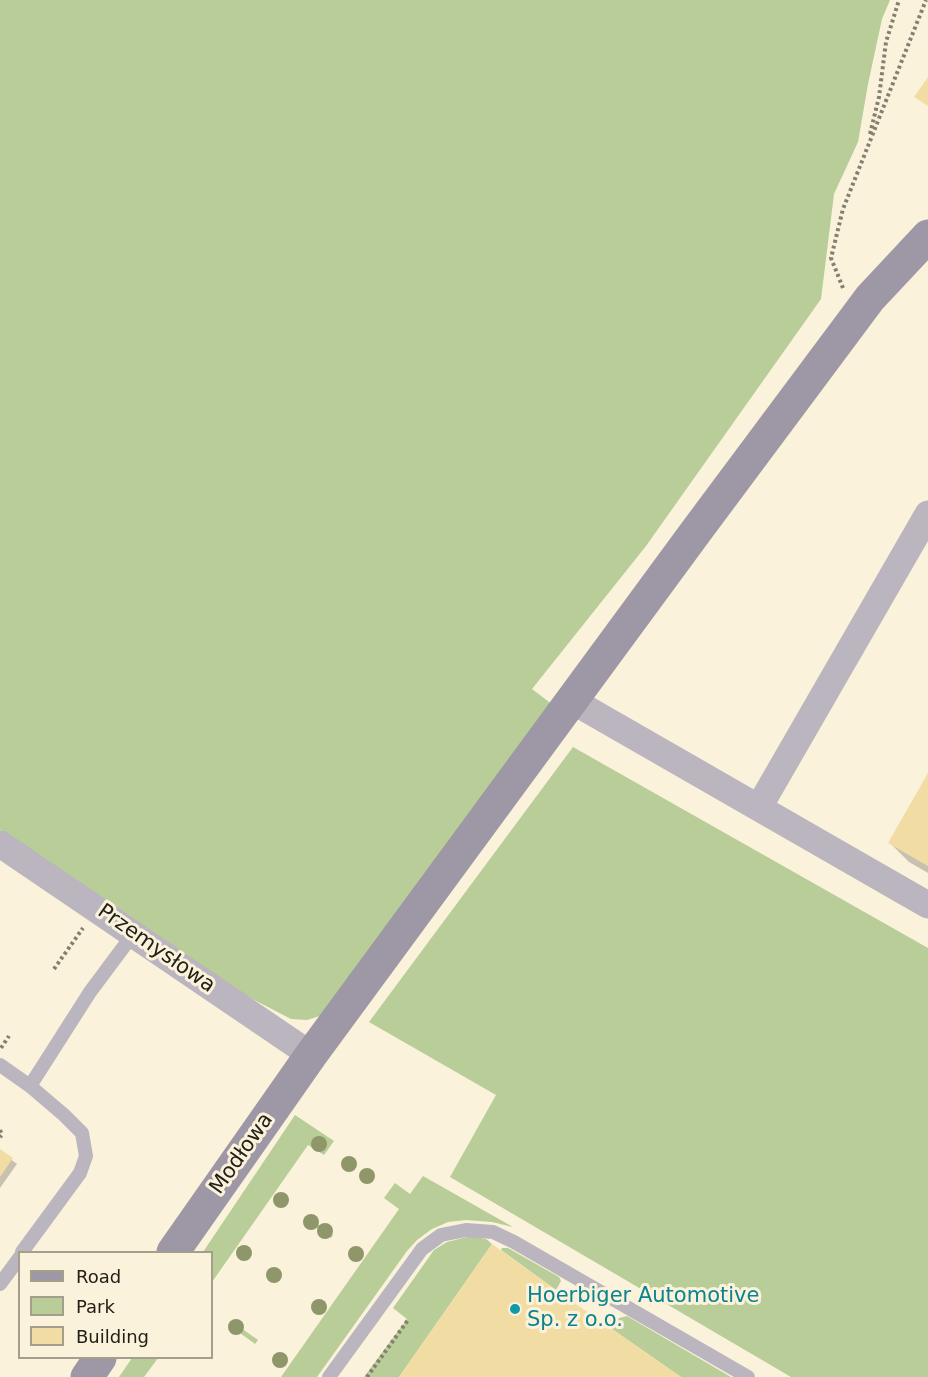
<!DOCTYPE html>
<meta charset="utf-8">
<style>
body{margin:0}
#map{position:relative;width:928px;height:1377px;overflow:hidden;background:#faf2db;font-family:"DejaVu Sans",sans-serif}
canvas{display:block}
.legend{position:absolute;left:18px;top:1251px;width:195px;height:108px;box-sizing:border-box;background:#faf2db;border:2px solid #a49e8d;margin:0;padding:8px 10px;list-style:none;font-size:18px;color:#232017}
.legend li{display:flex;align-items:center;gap:12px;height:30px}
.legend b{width:30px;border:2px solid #a49e8d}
</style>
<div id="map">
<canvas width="928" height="1377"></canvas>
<ul class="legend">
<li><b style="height:8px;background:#9e97a5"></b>Road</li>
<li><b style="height:16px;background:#b8cd97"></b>Park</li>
<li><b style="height:16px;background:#f1dda4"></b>Building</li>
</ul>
</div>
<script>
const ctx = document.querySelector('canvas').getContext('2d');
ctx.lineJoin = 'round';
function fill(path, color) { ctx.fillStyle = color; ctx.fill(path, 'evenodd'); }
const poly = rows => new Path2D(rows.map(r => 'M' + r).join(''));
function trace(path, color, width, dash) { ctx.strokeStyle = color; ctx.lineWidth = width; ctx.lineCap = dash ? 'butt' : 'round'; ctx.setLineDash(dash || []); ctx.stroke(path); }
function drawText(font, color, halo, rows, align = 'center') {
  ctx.font = font + ' "DejaVu Sans",sans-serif'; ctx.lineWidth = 6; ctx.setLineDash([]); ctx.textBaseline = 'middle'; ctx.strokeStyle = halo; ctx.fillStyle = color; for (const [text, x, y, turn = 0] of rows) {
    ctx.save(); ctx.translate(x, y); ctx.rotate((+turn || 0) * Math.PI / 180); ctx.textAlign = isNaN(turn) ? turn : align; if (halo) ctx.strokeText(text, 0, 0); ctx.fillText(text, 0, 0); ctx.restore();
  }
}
fill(poly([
 [0,0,890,0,882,19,868,84,858,142,834,194,821,299,646,546,532,689,553,705,323,1015,307,1020,291,1019,239,992,0,830],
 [573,747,928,948,928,1377,791,1377,450,1177,496,1095,369,1022],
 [295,1115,334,1141,324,1155,308,1145,212,1282,212,1252,203,1252],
 [423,1176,513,1227,492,1222,466,1220,448,1222,432,1229,417,1240,407,1251,317,1377,281,1377,399,1209,384,1198,395,1183,410,1194],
 [306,1216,333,1235,331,1238,304,1219],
 [471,1236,486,1239,492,1244,399,1377,364,1377,407,1319,393,1308,434,1250,447,1242],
 [502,1248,508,1248,559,1277,561,1281,556,1290,501,1250],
 [627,1316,731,1377,681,1377,612,1329,619,1318],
 [231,1321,258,1340,255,1344,229,1325],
 [132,1358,158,1358,144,1377,119,1377]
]), '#b8cd97');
fill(poly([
 [928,776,928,873,909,862,890,843],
 [0,1151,17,1164,0,1188]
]), '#0003');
fill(poly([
 [928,77,928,106,914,97],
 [928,773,928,866,888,843],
 [0,1149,13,1158,0,1177],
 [492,1244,556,1290,681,1377,399,1377]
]), '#f1dda4');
trace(poly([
 [870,134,879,97,886,42,899,0],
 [843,288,831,258,843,209,926,0],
 [54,969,83,928],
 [1,1048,9,1036],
 [0,1130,2,1135,0,1137],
 [367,1377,408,1320]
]), '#847f70', 4, [3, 3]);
trace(poly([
 [0,1065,30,1086,90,992,134,933],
 [22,1252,80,1173,86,1156,82,1133,64,1115,30,1086],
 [0,1284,20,1257],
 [329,1377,422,1249,441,1235,466,1230,493,1232,514,1242,748,1377]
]), '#bab5bf', 14);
trace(poly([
 [571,700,928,905],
 [759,807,928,514],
 [0,844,311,1055]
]), '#bab5bf', 27);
trace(poly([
 [173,1252,311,1055,697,530,870,298,928,236],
 [87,1377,100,1358]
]), '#9e97a5', 33);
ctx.fillStyle = '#8f966a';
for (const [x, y] of [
 [319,1144],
 [349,1164],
 [367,1176],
 [281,1200],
 [311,1222],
 [325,1231],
 [244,1253],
 [356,1254],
 [274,1275],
 [319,1307],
 [236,1327],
 [280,1360]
]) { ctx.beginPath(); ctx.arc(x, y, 8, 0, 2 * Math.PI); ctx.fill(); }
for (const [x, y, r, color] of [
 [515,1309,6,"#0f9aa8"]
]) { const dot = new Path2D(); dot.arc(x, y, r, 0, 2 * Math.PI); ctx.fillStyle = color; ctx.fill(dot); trace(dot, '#faf2db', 2); }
drawText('21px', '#232017', '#faf2db', [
 ["Przemysłowa",156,949,35],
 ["Modłowa",242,1154,-55]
]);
drawText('21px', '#0d838f', '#faf2db', [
 ["Hoerbiger Automotive",527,1297],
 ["Sp. z o.o.",527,1321]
], 'left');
</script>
